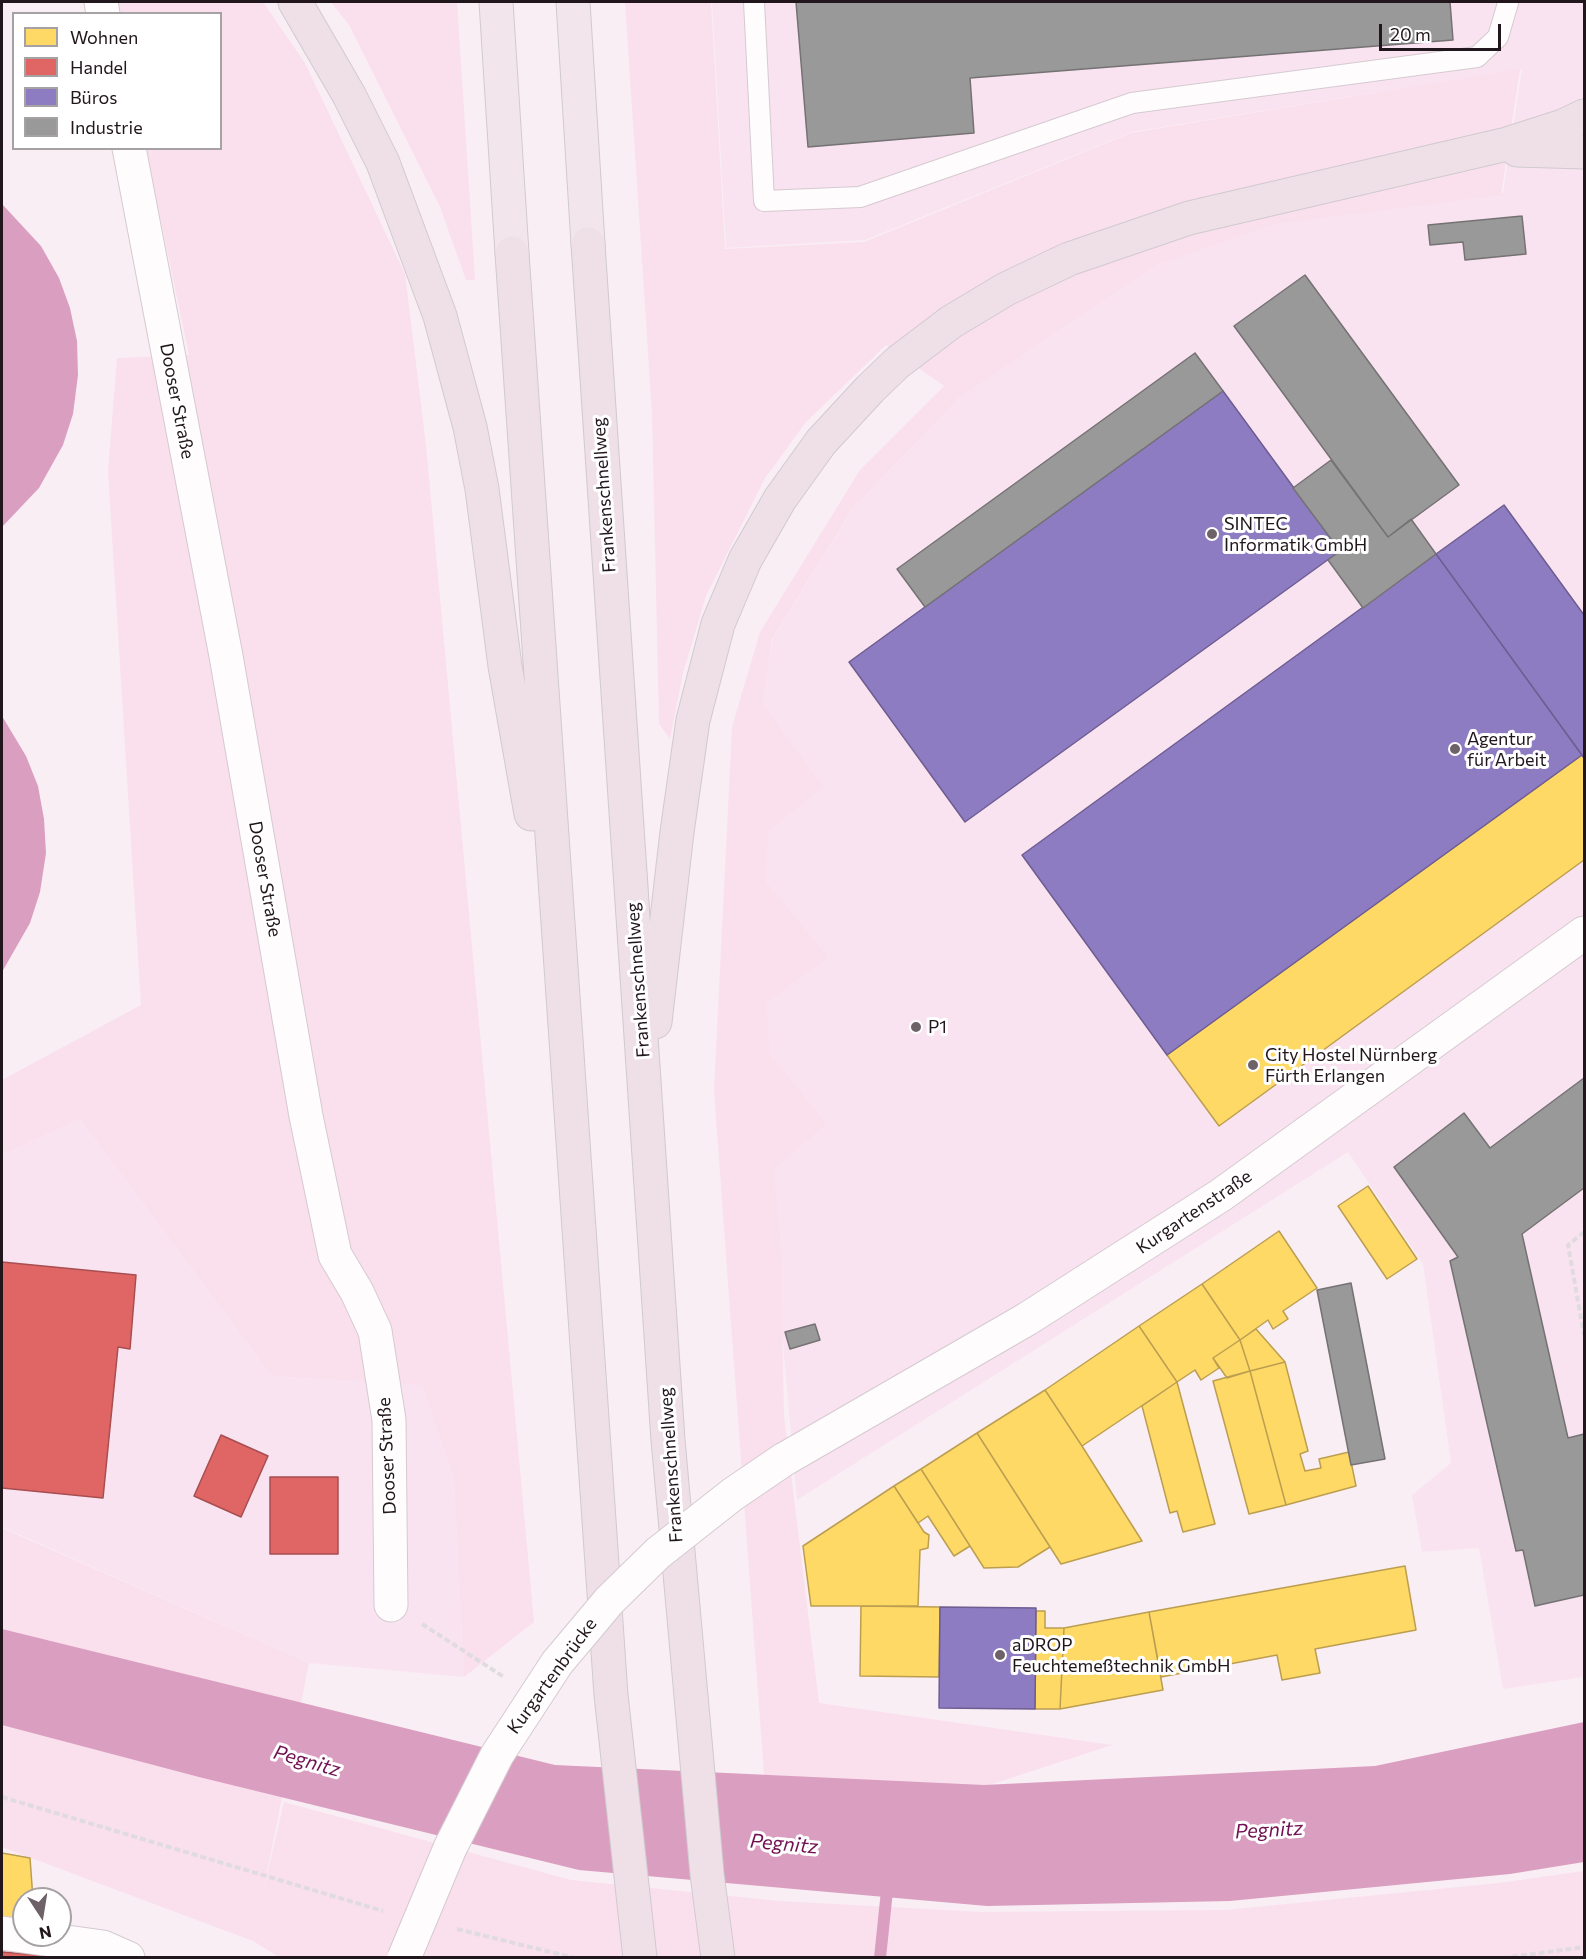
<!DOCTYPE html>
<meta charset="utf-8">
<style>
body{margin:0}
#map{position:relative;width:1586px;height:1959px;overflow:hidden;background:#f9eef4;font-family:Commissioner,sans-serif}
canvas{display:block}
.frame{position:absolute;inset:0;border:3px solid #21161c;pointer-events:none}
.legend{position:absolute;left:12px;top:12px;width:210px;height:138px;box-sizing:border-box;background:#fff;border:2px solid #a6a2a4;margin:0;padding:8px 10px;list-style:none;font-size:18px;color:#21161c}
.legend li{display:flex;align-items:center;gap:12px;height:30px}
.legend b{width:30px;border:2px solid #a6a2a4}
.north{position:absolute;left:12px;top:1887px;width:60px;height:60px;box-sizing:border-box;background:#fff;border:2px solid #a6a2a4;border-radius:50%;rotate:168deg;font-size:16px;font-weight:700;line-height:24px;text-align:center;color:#21161c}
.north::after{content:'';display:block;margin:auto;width:21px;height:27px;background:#6d6268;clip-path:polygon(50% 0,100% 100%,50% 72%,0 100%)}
.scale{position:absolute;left:1379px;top:24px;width:122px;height:27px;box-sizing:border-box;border:3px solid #21161c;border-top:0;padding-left:8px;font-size:18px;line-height:21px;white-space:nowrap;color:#21161c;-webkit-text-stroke:4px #fff;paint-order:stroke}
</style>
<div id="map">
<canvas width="1586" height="1959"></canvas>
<div class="frame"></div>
<ul class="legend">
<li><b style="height:16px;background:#ffd966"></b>Wohnen</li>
<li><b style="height:16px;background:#e06666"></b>Handel</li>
<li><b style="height:16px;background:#8e7cc3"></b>Büros</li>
<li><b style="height:16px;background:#999"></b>Industrie</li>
</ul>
<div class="north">N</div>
<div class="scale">20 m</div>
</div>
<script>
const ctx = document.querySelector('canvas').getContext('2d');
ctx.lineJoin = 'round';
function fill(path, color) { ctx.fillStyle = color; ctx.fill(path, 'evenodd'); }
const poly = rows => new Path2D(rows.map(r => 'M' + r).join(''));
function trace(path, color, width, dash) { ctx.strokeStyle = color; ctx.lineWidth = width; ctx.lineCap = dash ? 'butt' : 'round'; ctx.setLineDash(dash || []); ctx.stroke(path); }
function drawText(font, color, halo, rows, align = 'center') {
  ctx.font = font + ' Commissioner,sans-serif'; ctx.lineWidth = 6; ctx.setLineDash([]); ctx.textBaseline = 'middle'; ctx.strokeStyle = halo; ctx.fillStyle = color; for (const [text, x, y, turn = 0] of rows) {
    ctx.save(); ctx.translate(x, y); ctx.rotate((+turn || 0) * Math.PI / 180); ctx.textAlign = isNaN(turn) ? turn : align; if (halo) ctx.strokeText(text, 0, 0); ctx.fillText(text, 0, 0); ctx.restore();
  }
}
fill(poly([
 [712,2,1584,2,1584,1677,1503,1689,1479,1548,1422,1552,1412,1495,1451,1463,1423,1264,1348,1152,797,1500,736,824,773,638,854,507,961,396,1157,264,1275,223,1503,193,1522,69,1132,132,865,240,726,248],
 [80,1119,272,1376,422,1385,454,1478,464,1677,309,1663,2,1527,2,1155]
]), '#fae3f0');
fill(poly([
 [115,2,263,2,305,63,405,274,426,445,534,1622,464,1677,454,1478,422,1385,272,1376,80,1119,2,1155,2,1080,141,1005,108,471,117,358,189,355,146,149,220,148,220,14,118,13],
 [331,2,457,2,475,280,466,280,440,207,349,25],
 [625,2,711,2,725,249,864,242,1131,133,1520,69,1501,195,1274,224,1156,265,960,397,853,508,772,639,762,703,823,787,768,831,766,882,828,957,767,1002,769,1053,826,1124,773,1170,780,1235,784,1416,819,1703,1112,1745,983,1787,764,1775,714,1091,732,727,760,632,860,470,944,386,886,345,806,422,765,478,706,596,683,673,670,739,659,724,652,413],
 [2,1528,309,1663,263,1892,284,1802,571,1880,779,1901,981,1912,1226,1910,1499,1883,1584,1871,1584,1957,279,1957,253,1941,2,1847]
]), '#fadfed');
fill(poly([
 [2,204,41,246,59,278,70,308,77,341,78,375,73,414,63,445,39,488,2,527],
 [2,716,26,756,38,786,44,819,46,853,40,892,30,923,2,972],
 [2,1629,555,1765,984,1785,1375,1766,1584,1722,1584,1862,1510,1874,1230,1901,987,1906,579,1870,199,1777,2,1725]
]), '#da9ec0');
const homes = poly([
 [1582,755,1584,758,1584,860,1219,1126,1167,1055,1582,755],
 [1368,1186,1417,1259,1387,1279,1338,1206,1368,1186],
 [1279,1231,1317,1288,1283,1311,1288,1319,1273,1329,1268,1320,1240,1340,1202,1284,1279,1231],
 [1202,1284,1240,1340,1213,1358,1219,1368,1201,1380,1195,1370,1177,1382,1139,1326,1202,1284],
 [1139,1326,1177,1382,1082,1446,1045,1390,1139,1326],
 [1256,1329,1285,1362,1250,1371,1240,1340,1256,1329],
 [1240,1340,1250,1371,1227,1378,1213,1358,1240,1340],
 [1285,1362,1308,1451,1300,1454,1305,1471,1321,1468,1319,1459,1349,1452,1356,1486,1286,1505,1250,1371,1285,1362],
 [1250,1371,1286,1505,1249,1514,1213,1381,1250,1371],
 [1177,1382,1215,1524,1183,1532,1177,1511,1170,1513,1142,1406,1177,1382],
 [1045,1390,1082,1446,1142,1541,1061,1564,977,1433,1045,1390],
 [977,1433,1050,1547,1018,1567,984,1568,921,1469,977,1433],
 [921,1469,970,1546,954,1556,928,1516,918,1523,894,1486,921,1469],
 [894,1486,924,1532,929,1535,928,1548,920,1550,918,1606,811,1606,803,1546,894,1486],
 [1405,1566,1416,1630,1315,1649,1320,1673,1282,1680,1277,1655,1161,1677,1149,1612,1405,1566],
 [861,1606,940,1607,939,1677,860,1676,861,1606],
 [1036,1611,1045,1611,1045,1628,1064,1628,1060,1709,1035,1709,1036,1611],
 [1149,1612,1163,1690,1060,1709,1064,1628,1149,1612],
 [2,1853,30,1858,33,1899,24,1899,24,1922,2,1918,2,1853]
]);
fill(homes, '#ffd966');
trace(homes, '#bc9e50', 1.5);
const shops = poly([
 [2,1262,136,1275,130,1349,118,1347,103,1498,2,1488,2,1262],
 [221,1435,268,1456,241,1517,194,1496,221,1435],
 [270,1477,338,1477,338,1554,270,1554,270,1477],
 [2,1952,66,1957,65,1958,2,1958,2,1952]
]);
fill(shops, '#e06666');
trace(shops, '#a74e50', 1.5);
const offices = poly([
 [1223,391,1340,551,965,822,849,662,1223,391],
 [1504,505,1584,615,1584,758,1436,554,1504,505],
 [1436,554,1582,755,1167,1055,1022,855,1436,554],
 [940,1607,1036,1608,1035,1709,939,1708,940,1607]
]);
fill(offices, '#8e7cc3');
trace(offices, '#6d5d91', 1.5);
const industry = poly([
 [796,2,1450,2,1453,40,970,78,974,133,808,147,796,2],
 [1522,216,1526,254,1465,260,1463,242,1430,245,1428,225,1522,216],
 [1305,275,1459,485,1388,537,1234,326,1305,275],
 [1195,353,1223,391,925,607,897,569,1195,353],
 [1331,460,1388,537,1411,519,1436,554,1363,608,1328,560,1340,551,1293,488,1331,460],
 [1584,1078,1584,1188,1522,1234,1568,1438,1584,1434,1584,1595,1535,1606,1523,1550,1516,1551,1450,1261,1458,1257,1394,1167,1464,1113,1490,1148,1584,1078],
 [1351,1283,1385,1459,1351,1465,1317,1290,1351,1283],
 [815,1324,820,1340,790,1349,785,1332,815,1324]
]);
fill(industry, '#999');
trace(industry, '#757274', 1.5);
trace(poly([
 [880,1958,888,1881]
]), '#da9ec0', 12);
const service = poly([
 [754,2,764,201,860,197,1132,103,1477,57,1498,37,1508,3]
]);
const minor = poly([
 [101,2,103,14],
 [129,148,226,656,306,1116,335,1255,357,1292,375,1331,389,1420,391,1605],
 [2,1933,103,1947,128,1958]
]);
const secondary = poly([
 [783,1460,1027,1319,1221,1195,1584,933]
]);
const trunk = poly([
 [496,2,512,253],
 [573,2,588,244]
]);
const motorway = poly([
 [295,2,349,95,383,163,440,316,470,427,482,489,505,666,531,814],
 [1517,150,1584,152],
 [588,244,668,1440,707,1874,718,1958],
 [512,253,611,1695,640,1958],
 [655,1022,677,832,693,720,718,624,745,560,780,499,821,442,870,389,897,363,951,322,1006,289,1069,259,1189,218,1507,144,1563,126,1584,116]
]);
trace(service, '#d5cad0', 22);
trace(minor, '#d5cad0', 35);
trace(secondary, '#d5cad0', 35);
trace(trunk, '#d0cace', 35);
trace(motorway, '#d0cace', 35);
trace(poly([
 [1584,1232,1568,1245,1584,1335],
 [422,1624,504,1677],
 [2,1797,383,1911],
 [457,1929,575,1958],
 [1503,1958,1584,1947]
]), '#e0dbde', 4, [6, 3]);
trace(service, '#fefcfd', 20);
trace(minor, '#fefcfd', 33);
trace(secondary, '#fefcfd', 33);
trace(trunk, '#f2e6ec', 33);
trace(motorway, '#efe0e8', 33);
const secondaryBridge = poly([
 [404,1958,450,1848,497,1755,557,1663,609,1601,658,1553,733,1494,783,1460]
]);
trace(secondaryBridge, '#d5cad0', 35, []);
trace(secondaryBridge, '#fefcfd', 33);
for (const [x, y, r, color] of [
 [1212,534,6,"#6d6268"],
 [1455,749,6,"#6d6268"],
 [916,1027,6,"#6d6268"],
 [1253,1065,6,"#6d6268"],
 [1000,1655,6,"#6d6268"]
]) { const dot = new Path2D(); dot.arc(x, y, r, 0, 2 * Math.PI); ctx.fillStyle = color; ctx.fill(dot); trace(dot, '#fff', 2); }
drawText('18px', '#21161c', '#fff', [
 ["Dooser Straße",177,401,79],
 ["Frankenschnellweg",604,495,-94],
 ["Dooser Straße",265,879,80],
 ["Frankenschnellweg",638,980,-94],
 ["Kurgartenstraße",1194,1212,-34],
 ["Dooser Straße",387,1456,-93],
 ["Frankenschnellweg",671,1465,-94],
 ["Kurgartenbrücke",552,1676,-54]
]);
drawText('18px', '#21161c', '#fff', [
 ["SINTEC",1224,524],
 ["Informatik GmbH",1224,545],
 ["Agentur",1467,739],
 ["für Arbeit",1467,760],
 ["P1",928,1027],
 ["City Hostel Nürnberg",1265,1055],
 ["Fürth Erlangen",1265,1076],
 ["aDROP",1012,1645],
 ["Feuchtemeßtechnik GmbH",1012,1666]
], 'left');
drawText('italic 20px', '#711152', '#fff', [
 ["Pegnitz",307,1761,16],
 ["Pegnitz",1269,1830,-3],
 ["Pegnitz",784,1844,5]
]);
</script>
